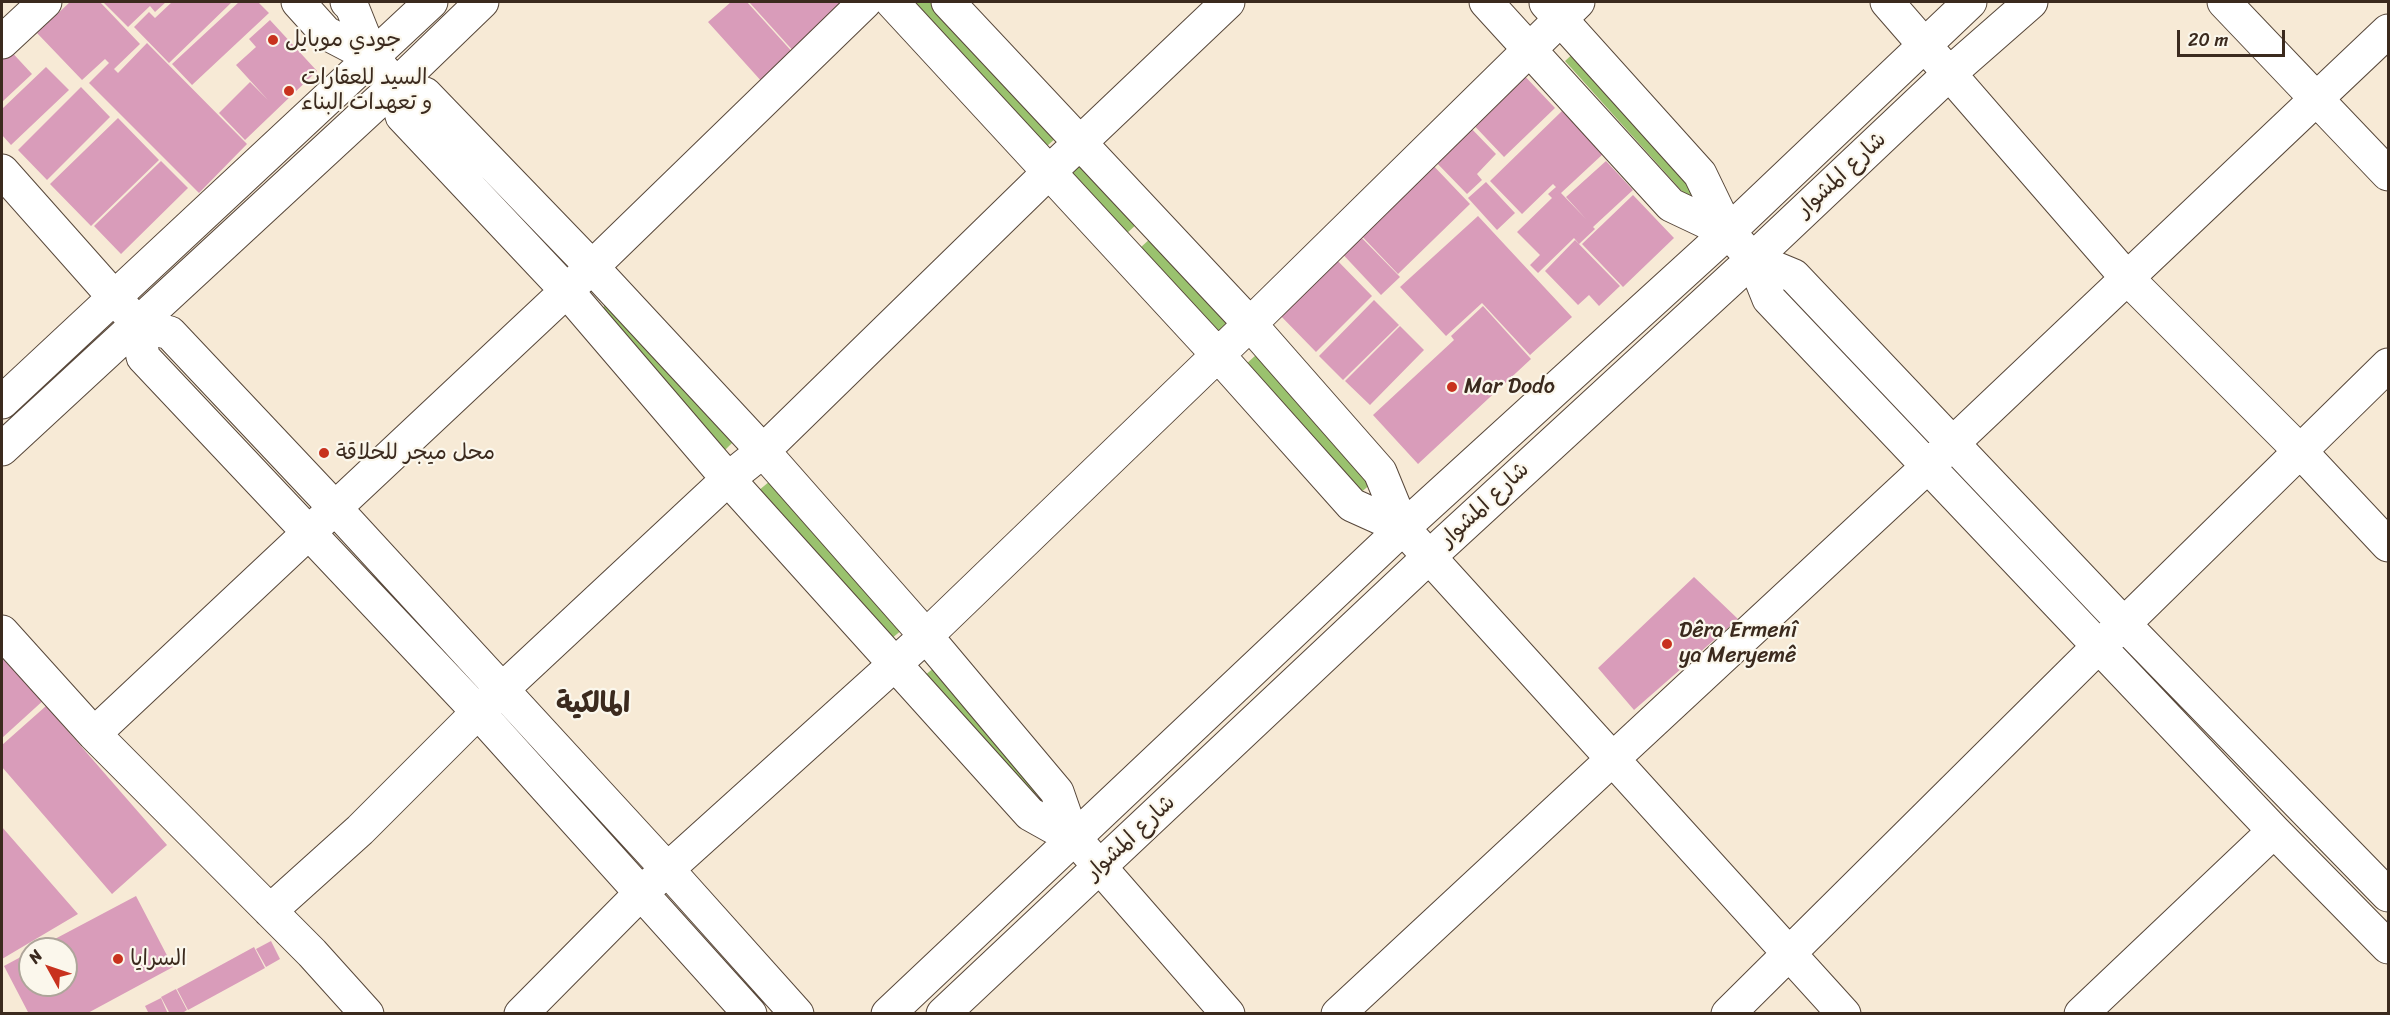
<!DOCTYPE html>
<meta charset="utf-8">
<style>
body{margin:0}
#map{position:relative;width:2390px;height:1015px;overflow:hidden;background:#f7ead6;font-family:Sriracha,sans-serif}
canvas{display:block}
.frame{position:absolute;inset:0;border:3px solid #3b2a1e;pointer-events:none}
.north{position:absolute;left:18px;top:937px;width:60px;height:60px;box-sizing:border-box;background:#fbf7ec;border:2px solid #aea59a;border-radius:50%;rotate:310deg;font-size:16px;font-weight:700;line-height:24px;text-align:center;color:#3b2a1e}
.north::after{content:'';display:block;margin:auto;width:21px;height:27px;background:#c8321e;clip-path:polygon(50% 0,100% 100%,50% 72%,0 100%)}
.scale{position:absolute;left:2177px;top:30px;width:108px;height:27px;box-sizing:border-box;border:3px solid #3b2a1e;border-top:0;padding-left:8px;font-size:18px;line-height:21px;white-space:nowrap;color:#3b2a1e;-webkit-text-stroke:4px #fbf7ec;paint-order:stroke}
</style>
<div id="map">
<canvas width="2390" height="1015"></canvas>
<div class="frame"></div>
<div class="north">N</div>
<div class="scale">20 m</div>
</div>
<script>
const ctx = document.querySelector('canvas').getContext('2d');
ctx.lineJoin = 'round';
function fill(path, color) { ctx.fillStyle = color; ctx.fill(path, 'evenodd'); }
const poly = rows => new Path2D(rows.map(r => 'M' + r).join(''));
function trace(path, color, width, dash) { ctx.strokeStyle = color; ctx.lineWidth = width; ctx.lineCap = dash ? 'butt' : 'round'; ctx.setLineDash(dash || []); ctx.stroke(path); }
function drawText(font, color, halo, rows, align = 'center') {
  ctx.font = font + ' Sriracha,"Playpen Sans Arabic",sans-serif'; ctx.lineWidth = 4.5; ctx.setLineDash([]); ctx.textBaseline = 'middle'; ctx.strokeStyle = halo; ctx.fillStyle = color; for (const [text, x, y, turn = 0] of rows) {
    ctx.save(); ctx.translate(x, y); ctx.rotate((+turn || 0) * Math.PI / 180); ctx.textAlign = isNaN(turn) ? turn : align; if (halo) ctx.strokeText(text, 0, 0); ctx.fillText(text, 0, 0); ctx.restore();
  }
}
fill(poly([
 [909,2,932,2,1058,136,1046,147],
 [1576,51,1700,188,1689,199,1565,61],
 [1082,162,1138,223,1126,234,1070,175],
 [1152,237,1232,324,1221,334,1140,248],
 [610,301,735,440,724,451,598,312],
 [1256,355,1372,483,1359,494,1244,366],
 [770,481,903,629,891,639,758,491],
 [935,667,1042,789,1031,798,924,676]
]), '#9ac26e');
fill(poly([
 [70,2,100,2,140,44,114,69,118,73,147,43,247,144,199,193,89,83,109,63,105,59,82,80,37,33],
 [103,2,166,2,155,12,150,6,128,27],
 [172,2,232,2,169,63,134,27,149,12,155,18],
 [239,2,258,2,269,13,192,85,172,64],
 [731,2,747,2,795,55,763,83,708,22],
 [749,2,854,2,796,54],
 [270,20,317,71,245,140,219,113,250,82,268,100,236,65,256,47,249,39],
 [7,47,32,74,2,102,2,52],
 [46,67,69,90,11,145,2,135,2,109],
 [1519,70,1555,108,1504,157,1467,118],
 [81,87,110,117,47,180,18,150],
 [1562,111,1603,154,1561,193,1586,219,1566,197,1606,161,1633,190,1593,227,1595,229,1579,244,1574,238,1538,273,1530,265,1540,255,1517,232,1552,198,1548,194,1556,187,1553,184,1522,214,1490,181],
 [118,118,159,160,91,226,50,184],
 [1467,124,1496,154,1477,174,1482,180,1467,194,1432,158],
 [1428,160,1470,204,1398,274,1356,230],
 [161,161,188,188,121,254,94,226],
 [1486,182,1515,213,1497,230,1468,198],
 [1633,195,1674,238,1623,287,1582,244],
 [1478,216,1572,317,1530,355,1482,303,1446,336,1400,287],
 [1354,230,1400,277,1381,295,1336,247],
 [1575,240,1620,286,1599,306,1589,295,1578,305,1545,271],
 [1331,254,1372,296,1316,352,1275,310],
 [1374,300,1399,325,1343,380,1319,356],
 [1483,306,1531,359,1418,464,1373,415,1454,340,1451,336],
 [1400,326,1424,350,1370,405,1345,381],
 [1694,577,1738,619,1634,710,1598,668],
 [2,649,46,698,2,738],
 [46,706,167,845,112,894,2,767,2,745],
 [2,827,78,914,2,959],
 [136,896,173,967,86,1014,29,1014,4,966,30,952,30,985,66,985,66,949,36,949],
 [271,941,280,959,266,967,256,949],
 [254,947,265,968,188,1010,177,989],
 [176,989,187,1010,181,1014,170,1014,161,997],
 [161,998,168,1014,149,1014,145,1006]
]), '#d99cba');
const minor = poly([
 [298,2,326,33,372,57],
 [347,2,352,7,372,57,396,85,402,116,566,290,728,479,1030,814,1073,838,1057,792,926,636,763,451,592,267,425,94,396,85],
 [892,2,1218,355,1352,505,1403,528],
 [948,2,1250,324,1380,472,1403,528,1844,1014],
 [1486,2,1671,205,1728,232],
 [1887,2,2127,278,2300,451,2388,545],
 [2224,2,2388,174],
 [1546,3,1700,174,1728,232,1753,259,1769,299,2274,831,2388,947],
 [2,42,45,2],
 [2,171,138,324,170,333,336,509,668,870,797,1014],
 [1753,259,1794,276,2124,624,2388,895],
 [138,324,143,357,478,712,750,1014],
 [2,402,431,2],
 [2,449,396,85,482,2],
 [2,632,94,734,312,953,367,1014],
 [94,734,592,267,865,2],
 [1085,850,1228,1014],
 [270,911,360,830,478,712,728,479,763,451,1048,173,1228,2],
 [521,1014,640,894,926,636,1250,324,1578,2],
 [888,1014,1403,528,1728,232,1970,2],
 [943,1014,1429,557,1753,259,1950,73,2031,2],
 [1338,1014,1953,443,2388,31],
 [1728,1014,2099,646,2124,624,2388,365],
 [2081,1014,2274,831]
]);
trace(minor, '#57473a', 35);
trace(minor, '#fff', 33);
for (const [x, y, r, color] of [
 [273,40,6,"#c8321e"],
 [289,91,6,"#c8321e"],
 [1452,387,6,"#c8321e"],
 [324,453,6,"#c8321e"],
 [1667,644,6,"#c8321e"],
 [118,959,6,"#c8321e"]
]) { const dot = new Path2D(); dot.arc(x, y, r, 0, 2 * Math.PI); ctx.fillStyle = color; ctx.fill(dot); trace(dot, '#fbf7ec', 2); }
drawText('22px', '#3b2a1e', '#fbf7ec', [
 ["جودي موبايل",285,40],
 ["السيد للعقارات",301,78],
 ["و تعهدات البناء",301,103],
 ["Mar Dodo",1464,387],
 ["محل ميجر للحلاقة",336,453],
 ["Dêra Ermenî",1679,631],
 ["ya Meryemê",1679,656],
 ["السرايا",130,959]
], 'left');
drawText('22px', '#3b2a1e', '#fbf7ec', [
 ["شارع المشوار",1842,175,-43],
 ["شارع المشوار",1485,505,-43],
 ["شارع المشوار",1131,838,-43]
]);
drawText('bold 28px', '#3b2a1e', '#fbf7ec', [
 ["المالكية",593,705]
]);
</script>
